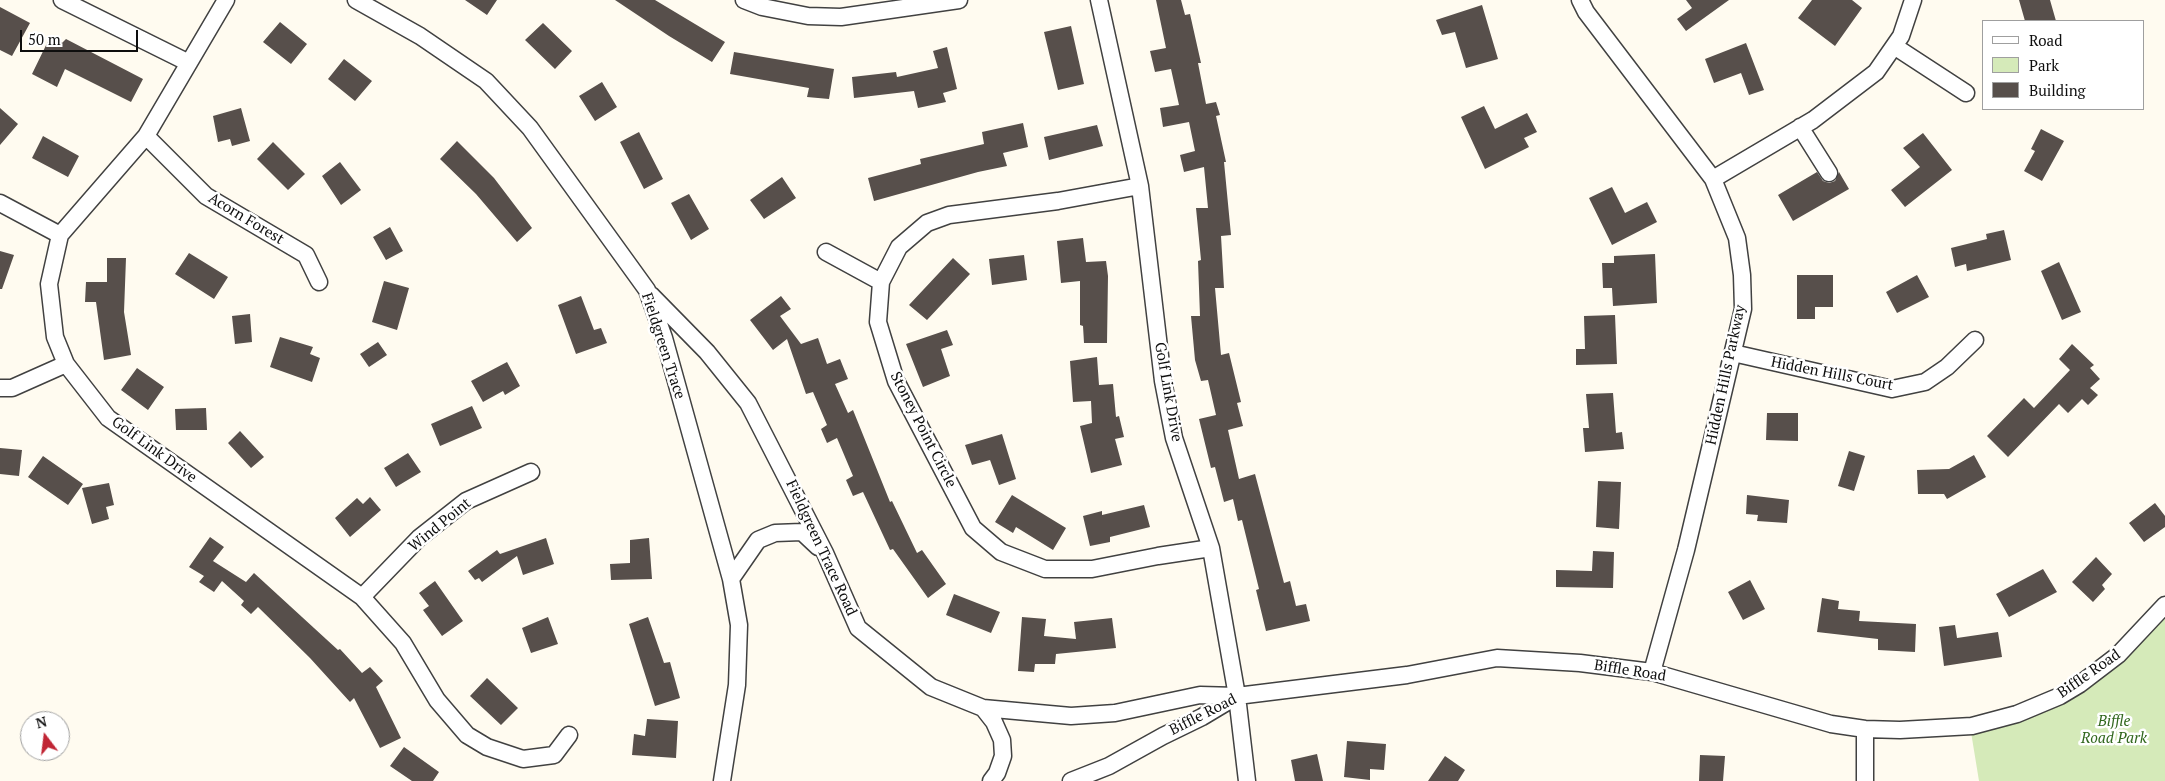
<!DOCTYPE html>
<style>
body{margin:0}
#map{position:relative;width:2165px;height:781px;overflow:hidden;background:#fffbf0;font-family:"PT Serif",serif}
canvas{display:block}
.legend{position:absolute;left:1982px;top:20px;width:162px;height:90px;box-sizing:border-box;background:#fff;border:1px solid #9f9f9f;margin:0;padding:6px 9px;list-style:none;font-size:15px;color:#0e0e0e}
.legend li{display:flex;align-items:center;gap:10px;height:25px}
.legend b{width:25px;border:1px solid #9f9f9f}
.north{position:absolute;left:20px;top:711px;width:50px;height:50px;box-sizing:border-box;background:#fff;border:1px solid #9f9f9f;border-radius:50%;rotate:345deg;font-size:14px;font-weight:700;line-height:20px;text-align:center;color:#0e0e0e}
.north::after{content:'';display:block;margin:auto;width:18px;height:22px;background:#c02534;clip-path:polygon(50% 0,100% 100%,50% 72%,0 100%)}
.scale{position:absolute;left:20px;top:30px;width:118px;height:22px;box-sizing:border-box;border:2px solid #0e0e0e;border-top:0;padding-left:6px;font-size:15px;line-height:18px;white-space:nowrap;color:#0e0e0e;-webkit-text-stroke:4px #fff;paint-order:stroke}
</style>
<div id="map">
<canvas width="2165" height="781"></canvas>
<ul class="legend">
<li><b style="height:6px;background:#fff"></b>Road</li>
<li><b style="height:14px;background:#d5eab9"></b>Park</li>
<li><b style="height:14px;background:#574f4b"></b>Building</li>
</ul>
<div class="north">N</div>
<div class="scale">50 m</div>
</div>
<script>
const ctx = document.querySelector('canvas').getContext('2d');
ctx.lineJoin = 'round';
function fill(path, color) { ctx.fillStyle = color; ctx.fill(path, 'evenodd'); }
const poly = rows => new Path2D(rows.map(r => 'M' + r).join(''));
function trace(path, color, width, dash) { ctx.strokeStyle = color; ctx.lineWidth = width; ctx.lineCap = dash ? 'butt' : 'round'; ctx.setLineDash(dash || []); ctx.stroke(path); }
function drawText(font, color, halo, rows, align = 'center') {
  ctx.font = font + ' "PT Serif",serif'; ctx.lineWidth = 5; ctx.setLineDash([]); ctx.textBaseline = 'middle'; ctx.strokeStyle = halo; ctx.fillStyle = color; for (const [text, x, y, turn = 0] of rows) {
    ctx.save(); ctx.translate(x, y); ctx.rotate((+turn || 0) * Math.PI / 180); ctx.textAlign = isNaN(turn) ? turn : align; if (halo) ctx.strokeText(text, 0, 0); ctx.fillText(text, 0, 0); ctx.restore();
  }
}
fill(poly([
 [2165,617,2165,781,1979,781,1971,732,2128,654]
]), '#d5eab9');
fill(poly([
 [465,0,497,0,487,15],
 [615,0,655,0,725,42,712,62,669,36],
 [1156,0,1181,0,1185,15,1190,14,1201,63,1198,63,1206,104,1216,102,1220,115,1216,116,1226,162,1224,162,1231,235,1221,236,1224,288,1215,288,1221,355,1229,353,1241,402,1237,403,1243,426,1228,430,1239,479,1255,474,1284,583,1290,581,1296,606,1306,604,1310,621,1266,631,1256,590,1259,589,1242,520,1238,521,1233,499,1224,502,1215,467,1211,468,1199,419,1216,415,1208,380,1201,381,1195,360,1191,316,1200,316,1198,261,1201,260,1196,208,1208,208,1204,167,1184,172,1180,155,1195,151,1189,122,1163,127,1160,108,1179,105,1171,69,1155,72,1150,51,1166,48],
 [1686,0,1729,0,1686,31,1677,19,1692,8],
 [1812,0,1852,0,1862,8,1835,46,1798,18],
 [2019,0,2050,0,2056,21,2025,21],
 [1482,5,1498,59,1466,68,1455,32,1442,35,1436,20],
 [0,7,30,23,12,56,0,50],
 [280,22,307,44,291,64,263,42],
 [543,23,572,51,555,69,525,40],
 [1071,26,1084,84,1058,90,1044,32],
 [50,37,62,43,66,39,143,79,131,102,65,69,57,87,32,74],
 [1746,43,1764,90,1749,95,1741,73,1714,83,1705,59],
 [947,47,957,89,943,93,946,102,918,108,914,91,854,98,852,77,896,72,897,77,938,68,933,51],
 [734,52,834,69,829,99,807,97,809,88,730,74],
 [344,59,372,81,355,101,328,79],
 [602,82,617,107,595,121,579,96],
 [1484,106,1495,129,1527,113,1537,132,1524,138,1529,147,1485,169,1461,117],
 [0,108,18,124,0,145],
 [241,108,250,141,232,146,230,139,218,142,213,116],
 [1023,123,1028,147,1003,153,1007,166,978,172,874,201,868,178,921,164,920,159,984,144,982,132],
 [1097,125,1103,146,1049,160,1044,137],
 [2041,129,2064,141,2042,181,2024,171,2035,151,2031,149],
 [639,132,663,179,644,189,620,142],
 [1923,133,1952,170,1905,207,1891,190,1920,167,1903,148],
 [43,136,79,156,68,177,32,158],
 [457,141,494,178,532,228,517,242,476,194,440,159],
 [273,142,305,174,288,190,257,159],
 [340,162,361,190,341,205,322,176],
 [1817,172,1823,181,1829,183,1835,181,1839,172,1849,189,1793,221,1778,195],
 [782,177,796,198,764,219,750,200],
 [1612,187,1625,213,1647,202,1657,222,1612,245,1589,198],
 [689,194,709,229,691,240,671,203],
 [390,227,403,251,386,260,373,237],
 [2004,230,2011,260,1967,271,1966,264,1955,267,1951,248,1987,239,1986,234],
 [1083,238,1086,262,1106,261,1108,276,1107,343,1084,343,1083,326,1080,325,1080,281,1061,283,1057,241],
 [0,251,14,255,2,289,0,289],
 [189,253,228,277,214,299,175,274],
 [1655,254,1657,303,1613,306,1612,288,1603,288,1602,263,1614,263,1614,256],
 [1024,255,1027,280,992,285,989,259],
 [107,258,126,258,124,312,131,355,104,360,96,302,85,302,86,282,107,282],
 [953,258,970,274,927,320,909,305],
 [2059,262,2081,312,2062,320,2041,271],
 [1797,275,1833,275,1833,307,1815,307,1815,319,1797,319],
 [1917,275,1929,297,1897,313,1886,292],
 [384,281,409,288,397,330,372,322],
 [581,296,594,330,601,328,607,343,576,354,558,305],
 [781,296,791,309,780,316,801,344,818,338,827,364,840,359,848,379,835,384,848,413,853,410,890,502,892,501,917,553,922,550,946,584,928,598,893,549,890,550,863,492,853,496,846,480,853,476,837,438,827,443,821,429,827,425,813,392,806,394,787,339,773,350,750,320],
 [250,314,252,342,235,344,232,316],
 [1615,315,1617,364,1576,365,1576,349,1585,349,1584,316],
 [947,330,953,345,941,349,950,376,923,387,906,344],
 [280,337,313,347,310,354,320,358,312,382,270,367],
 [378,342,387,355,369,367,360,354],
 [2072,344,2094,365,2090,368,2100,379,2090,388,2098,395,2088,405,2082,399,2068,413,2059,404,2008,457,1987,436,2024,398,2034,408,2070,370,2059,359],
 [1097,357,1099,385,1113,384,1116,417,1119,416,1124,437,1115,439,1122,465,1091,473,1080,426,1092,423,1091,401,1073,402,1070,361],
 [507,362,520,386,505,395,503,391,483,402,471,381],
 [137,368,164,387,148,410,121,390],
 [1613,393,1616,433,1622,432,1624,449,1585,452,1583,428,1589,428,1586,394],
 [472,406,482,428,440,446,431,424],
 [206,408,207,430,176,430,175,409],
 [1767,413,1798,413,1798,441,1766,440],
 [240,431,264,457,251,468,228,443],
 [1002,434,1016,479,999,485,990,460,972,465,965,445],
 [0,448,22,450,19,476,0,474],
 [1849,451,1865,456,1854,491,1838,486],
 [408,453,421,472,396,487,384,468],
 [1974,455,1986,477,1947,499,1944,494,1918,494,1917,470,1949,469],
 [43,456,83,484,68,505,28,477],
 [1598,481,1621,482,1619,529,1596,527],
 [109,483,114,505,106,507,109,519,92,524,82,488],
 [1012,495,1066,528,1053,550,1016,527,1013,533,995,522],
 [1747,495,1789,500,1787,523,1757,521,1758,515,1746,514],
 [370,497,381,510,350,537,335,518,357,498,363,504],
 [2155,503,2165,516,2165,527,2144,542,2129,523],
 [1144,505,1150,527,1110,537,1110,542,1090,546,1083,516,1102,511,1102,515],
 [210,537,224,547,213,561,246,582,254,573,338,650,340,649,362,673,370,667,383,681,376,687,401,738,380,748,354,698,350,702,310,658,258,607,251,614,241,605,244,601,222,581,214,592,199,582,204,576,189,567],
 [546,538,554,564,523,575,517,556,482,582,479,578,475,580,468,571,497,550,500,554],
 [649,538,652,579,611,580,610,564,630,563,630,540],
 [1593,551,1614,552,1613,588,1556,587,1556,570,1592,571],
 [2096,557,2112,574,2102,585,2105,589,2093,602,2072,582],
 [2043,569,2057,592,2009,617,1996,594],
 [1750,580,1765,609,1743,620,1728,592],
 [435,581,463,621,442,636,423,610,429,606,419,593],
 [954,594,1000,612,991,633,946,615],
 [1822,598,1839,601,1838,609,1860,611,1859,621,1916,624,1915,652,1878,650,1878,639,1817,632],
 [548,617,558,644,531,653,522,628],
 [648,617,664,663,670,662,680,698,655,706,629,624],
 [1022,617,1046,619,1044,636,1076,639,1074,622,1112,618,1116,648,1056,654,1055,664,1035,664,1034,672,1018,671],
 [1955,625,1957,638,1998,632,2002,657,1944,666,1939,627],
 [487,678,518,708,501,725,470,696],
 [647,719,678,721,676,758,632,755,634,734,645,736],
 [1347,741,1386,744,1384,770,1370,769,1370,780,1344,777],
 [404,747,439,772,433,781,412,781,390,766],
 [1317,754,1323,781,1295,781,1291,760],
 [1700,755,1725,756,1723,781,1699,781],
 [1445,756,1465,770,1458,781,1428,781]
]), '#574f4b');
const minor = poly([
 [62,0,189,63],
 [226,0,146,136,60,235,49,284,55,337,66,364,108,418,362,597,403,643,437,700,467,735,487,747,523,759,554,755,569,735],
 [356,0,420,36,486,81,530,128,647,290,664,338,731,579,739,625,737,685,722,781],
 [744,0,762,7,808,16,841,17,959,0],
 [1099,0,1140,186,1163,381,1174,438,1211,548,1237,696,1247,781],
 [1580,0,1586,12,1713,179,1737,238,1742,275,1743,309,1686,550,1652,672],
 [1894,46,1966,93],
 [1800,127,1829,173],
 [146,136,206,196,306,255,319,282],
 [1713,179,1813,120,1876,72,1901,36,1913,0],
 [1140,186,1058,201,949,215,927,223,899,247,881,282,878,322,896,381,973,528,1001,552,1045,569,1092,569,1158,556,1211,548],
 [0,203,60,235],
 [826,252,881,282],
 [651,295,707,352,748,403,825,553,858,628,931,687,983,708,1071,716,1115,713,1200,695,1237,696],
 [1733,353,1892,389,1925,382,1947,367,1975,340],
 [0,388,12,388,66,364],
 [731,579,758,540,775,533,802,532,818,547],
 [362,597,419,538,466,501,531,472],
 [983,708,994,722,1002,740,1003,756,997,773,991,781],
 [1071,781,1109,766,1163,736,1202,717,1237,696,1407,675,1497,658,1580,663,1652,672,1831,724,1865,729,1900,730,1972,726,2017,714,2060,696,2080,684,2118,655,2165,605],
 [1865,781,1865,729]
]);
trace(minor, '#414141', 19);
trace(minor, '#fff', 16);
drawText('15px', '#0e0e0e', '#fff', [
 ["Acorn Forest",246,219,31],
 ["Fieldgreen Trace",663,346,72],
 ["Hidden Hills Court",1832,374,11],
 ["Hidden Hills Parkway",1726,375,-78],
 ["Golf Link Drive",1168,392,80],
 ["Stoney Point Circle",923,430,63],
 ["Golf Link Drive",154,450,36],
 ["Wind Point",440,525,-39],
 ["Fieldgreen Trace Road",821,548,65],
 ["Biffle Road",1630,671,9],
 ["Biffle Road",2089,674,-35],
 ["Biffle Road",1203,715,-27]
]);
drawText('italic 15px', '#31671e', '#fff', [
 ["Biffle",2114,722],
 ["Road Park",2114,739]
]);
</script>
